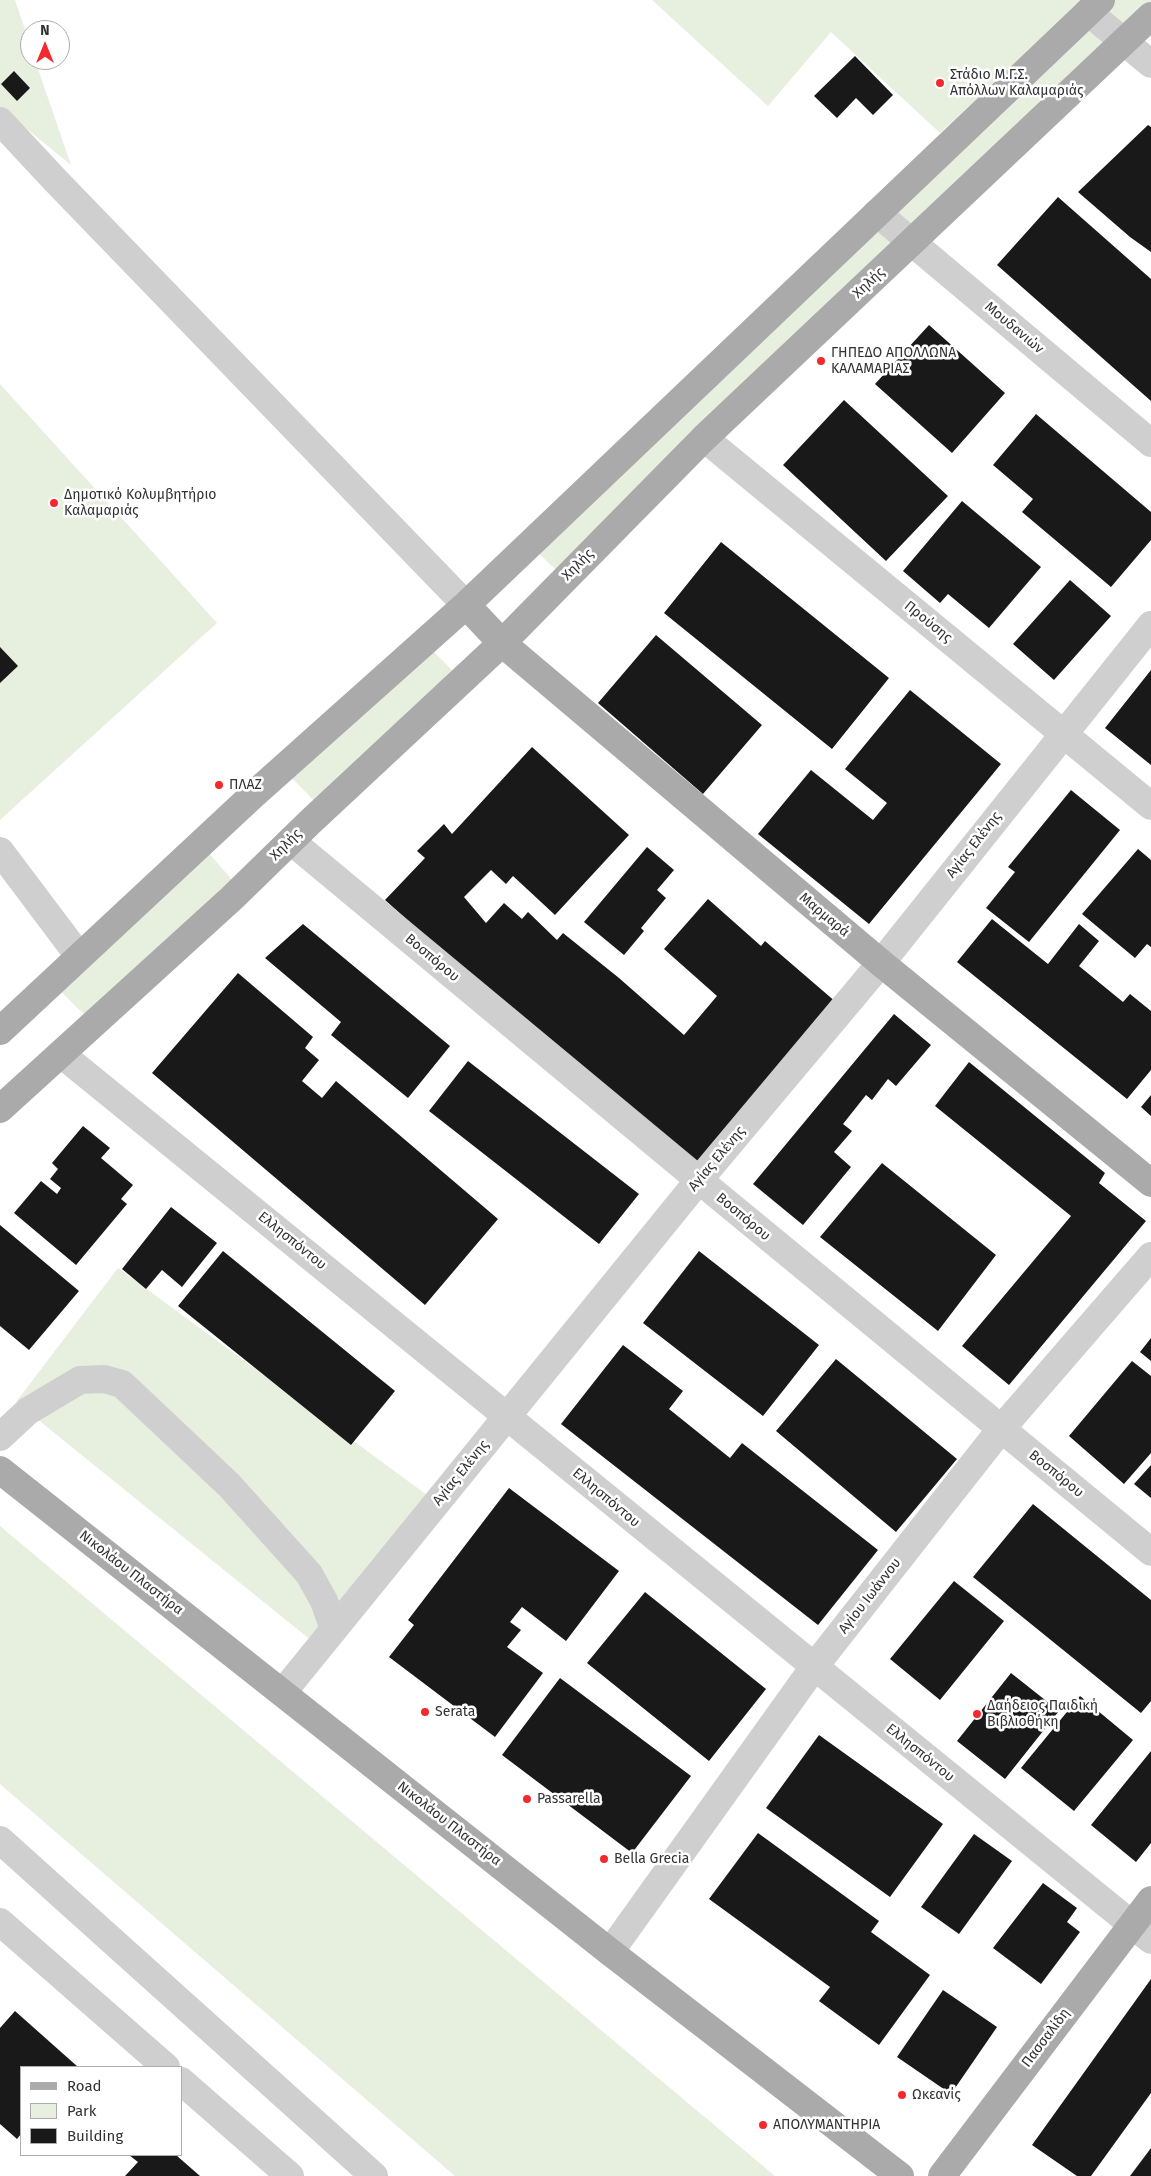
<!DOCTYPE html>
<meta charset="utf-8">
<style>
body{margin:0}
#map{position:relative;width:1151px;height:2176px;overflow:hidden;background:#fff;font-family:"Fira Sans",sans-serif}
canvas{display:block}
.legend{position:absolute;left:20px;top:2066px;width:162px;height:90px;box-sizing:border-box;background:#fff;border:1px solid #adadad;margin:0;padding:6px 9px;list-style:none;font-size:15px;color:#323232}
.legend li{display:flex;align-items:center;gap:10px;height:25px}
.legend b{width:25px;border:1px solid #adadad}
.north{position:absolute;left:20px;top:20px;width:50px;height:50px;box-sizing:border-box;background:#fff;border:1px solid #adadad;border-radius:50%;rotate:0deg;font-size:14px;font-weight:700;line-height:20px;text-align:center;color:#323232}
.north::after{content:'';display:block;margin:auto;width:18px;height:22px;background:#f4292d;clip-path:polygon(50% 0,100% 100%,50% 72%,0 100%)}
</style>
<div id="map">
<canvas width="1151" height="2176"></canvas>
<ul class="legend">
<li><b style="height:6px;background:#aaa"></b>Road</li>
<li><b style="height:14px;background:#e7efdf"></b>Park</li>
<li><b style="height:14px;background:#191919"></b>Building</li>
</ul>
<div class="north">N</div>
</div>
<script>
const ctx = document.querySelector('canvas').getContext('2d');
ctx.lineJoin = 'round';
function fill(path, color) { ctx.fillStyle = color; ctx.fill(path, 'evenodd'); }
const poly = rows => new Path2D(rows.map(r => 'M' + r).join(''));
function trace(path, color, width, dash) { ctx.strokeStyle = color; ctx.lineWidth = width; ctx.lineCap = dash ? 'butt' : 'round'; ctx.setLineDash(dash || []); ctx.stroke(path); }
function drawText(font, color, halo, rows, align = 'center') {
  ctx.font = font + ' "Fira Sans",sans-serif'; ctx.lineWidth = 5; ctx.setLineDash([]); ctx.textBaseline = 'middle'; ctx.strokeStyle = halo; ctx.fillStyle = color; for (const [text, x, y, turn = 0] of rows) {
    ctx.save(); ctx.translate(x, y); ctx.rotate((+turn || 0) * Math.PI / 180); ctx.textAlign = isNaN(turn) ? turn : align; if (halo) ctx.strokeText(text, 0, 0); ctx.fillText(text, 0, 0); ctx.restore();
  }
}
fill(poly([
 [0,0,15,0,30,44,30,60,35,60,71,165,0,107],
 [652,0,1083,0,940,133,831,32,768,106],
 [1104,0,1151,0,1151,11,1123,37,1093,11],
 [1088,14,1120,41,912,240,881,212],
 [877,215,909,244,574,586,527,543],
 [0,384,217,623,0,820],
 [423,641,468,686,330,817,284,770],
 [202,845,244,894,97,1027,45,976],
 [118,1268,427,1495,312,1641,16,1402],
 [0,1526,75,1589,775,2176,455,2176,0,1784]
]), '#e7efdf');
fill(poly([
 [855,56,893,95,873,115,856,98,837,118,814,96],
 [14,71,30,88,17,101,1,84],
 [1148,125,1151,127,1151,252,1130,237,1078,192],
 [1058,197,1151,279,1151,401,997,265],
 [929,325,1005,393,952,453,875,384],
 [844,400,948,496,886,561,783,465],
 [1036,414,1151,512,1151,540,1111,587,1022,512,1033,499,993,465],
 [962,501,1041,567,989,628,948,594,940,603,903,571],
 [721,542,889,678,832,749,664,613],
 [1070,580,1111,616,1054,680,1013,644],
 [656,635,762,725,703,794,598,703],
 [0,647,18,666,0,683],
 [1151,670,1151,765,1105,728],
 [910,690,1001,764,869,924,758,834,811,770,873,820,887,803,845,769],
 [532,747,629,835,555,915,513,876,506,884,491,870,464,897,486,923,504,903,522,919,528,912,557,940,563,933,619,978,684,1035,717,996,664,949,708,899,761,946,765,941,837,1003,698,1165,504,1006,385,900,425,858,417,851,444,824,452,834],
 [1071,790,1120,830,1029,942,986,908,1015,872,1008,867],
 [647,847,674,870,657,890,666,898,641,928,644,931,624,955,584,922],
 [1138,849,1151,860,1151,947,1147,944,1135,958,1082,914],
 [992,919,1048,964,1079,924,1099,941,1079,966,1123,1002,1130,994,1151,1011,1151,1070,1127,1099,957,962],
 [303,924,450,1046,408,1098,331,1035,341,1022,265,958],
 [238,973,313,1037,305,1048,319,1060,302,1081,322,1098,336,1081,498,1219,425,1305,152,1073],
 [894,1014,931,1045,896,1086,888,1079,872,1100,866,1095,843,1124,852,1131,834,1152,851,1167,803,1225,753,1184],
 [468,1061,639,1194,599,1244,429,1111],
 [969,1062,1105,1173,1099,1183,1146,1221,1009,1385,962,1346,1071,1216,935,1106],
 [1151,1095,1151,1116,1141,1107],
 [83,1126,110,1148,101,1158,133,1185,121,1199,127,1204,76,1265,14,1213,41,1181,57,1194,61,1188,50,1179,58,1169,52,1163],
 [882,1163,996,1255,938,1331,820,1237],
 [171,1207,217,1243,182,1287,162,1270,146,1289,122,1269],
 [0,1225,79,1291,29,1350,0,1326],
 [223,1251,395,1391,351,1445,178,1306],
 [699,1251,819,1345,763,1416,643,1323],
 [1151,1338,1151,1361,1140,1352],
 [623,1345,683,1391,669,1409,730,1458,742,1443,878,1550,818,1625,561,1424],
 [836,1359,957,1459,896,1532,776,1431],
 [1132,1361,1151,1376,1151,1453,1124,1484,1069,1436],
 [1151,1465,1151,1498,1134,1484],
 [509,1488,619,1571,566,1641,522,1607,510,1622,521,1630,507,1647,543,1673,495,1737,389,1657,414,1625,408,1620],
 [1033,1504,1151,1600,1151,1701,1141,1713,973,1577],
 [954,1581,1004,1621,940,1700,890,1659],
 [645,1592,766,1689,709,1761,587,1663],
 [1011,1673,1059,1711,1005,1779,957,1741],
 [560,1678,691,1776,632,1853,502,1755],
 [1080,1696,1133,1740,1074,1811,1021,1768],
 [819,1735,943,1824,890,1897,766,1808],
 [1151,1751,1151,1843,1136,1862,1091,1825],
 [758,1833,879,1921,871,1932,930,1975,879,2045,819,2001,830,1987,709,1899],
 [974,1834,1012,1861,959,1934,921,1907],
 [1043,1883,1077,1908,1067,1922,1080,1932,1041,1984,993,1948],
 [1151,1979,1151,2093,1091,2176,1077,2176,1032,2145],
 [943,1990,997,2027,951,2094,897,2057],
 [15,2011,78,2067,21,2067,21,2134,17,2139,0,2124,0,2028],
 [1151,2148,1151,2176,1130,2176],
 [129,2155,176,2155,200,2176,125,2176,138,2162]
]), '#191919');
trace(poly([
 [1088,12,1151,64],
 [0,121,56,181,466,605],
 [877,213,1151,443],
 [704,438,1151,806],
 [291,841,699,1180,1151,1552],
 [0,851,79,956],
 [61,1054,1151,1940],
 [0,1437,28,1411,80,1380,104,1379,122,1384,229,1485,309,1574,324,1601,334,1629],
 [283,1692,699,1180,881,963,1151,625],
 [0,1840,374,2176],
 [0,1922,166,2067],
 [610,1952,814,1667,1001,1429,1151,1256],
 [181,2081,290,2176]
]), '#cfcfcf', 28);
trace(poly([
 [466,605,502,643,881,963,1151,1183],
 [0,1031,252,796,466,605,1101,0],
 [0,1109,232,898,310,822,502,643,704,438,1151,16],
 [0,1470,610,1952,900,2176],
 [942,2176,1151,1900]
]), '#aaa', 28);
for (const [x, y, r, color] of [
 [940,83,5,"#f4292d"],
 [821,361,5,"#f4292d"],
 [54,503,5,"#f4292d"],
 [219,785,5,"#f4292d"],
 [425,1712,5,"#f4292d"],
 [977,1714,5,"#f4292d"],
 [527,1799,5,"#f4292d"],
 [604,1859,5,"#f4292d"],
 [902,2095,5,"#f4292d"],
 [763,2125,5,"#f4292d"]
]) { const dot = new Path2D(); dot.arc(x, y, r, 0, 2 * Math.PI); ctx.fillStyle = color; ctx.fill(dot); trace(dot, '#fff', 2); }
drawText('14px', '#323232', '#fff', [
 ["Στάδιο Μ.Γ.Σ.",950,75],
 ["Απόλλων Καλαμαριάς",950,91],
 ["ΓΗΠΕΔΟ ΑΠΟΛΛΩΝΑ",831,353],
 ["ΚΑΛΑΜΑΡΙΑΣ",831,369],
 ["Δημοτικό Κολυμβητήριο",64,495],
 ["Καλαμαριάς",64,511],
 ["ΠΛΑΖ",229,785],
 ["Δαήδειος Παιδική",987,1706],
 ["Βιβλιοθήκη",987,1722],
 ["Serata",435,1712],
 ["Passarella",537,1799],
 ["Bella Grecia",614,1859],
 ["Ωκεανίς",912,2095],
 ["ΑΠΟΛΥΜΑΝΤΗΡΙΑ",773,2125]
], 'left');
drawText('14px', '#323232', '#fff', [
 ["Χηλής",869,283,-43],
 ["Μουδανιών",1014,328,40],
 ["Χηλής",578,565,-45],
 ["Προύσης",928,622,39],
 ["Χηλής",286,845,-45],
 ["Αγίας Ελένης",974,845,-52],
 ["Μαρμαρά",824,915,40],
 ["Βοσπόρου",432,958,40],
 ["Αγίας Ελένης",717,1159,-50],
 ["Βοσπόρου",743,1217,40],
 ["Ελλησπόντου",292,1241,39],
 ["Αγίας Ελένης",461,1473,-51],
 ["Βοσπόρου",1056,1474,39],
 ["Ελλησπόντου",606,1498,40],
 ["Νικολάου Πλαστήρα",131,1573,38],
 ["Αγίου Ιωάννου",870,1596,-52],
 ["Ελλησπόντου",920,1753,39],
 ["Νικολάου Πλαστήρα",449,1824,38],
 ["Πασσαλίδη",1046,2038,-53]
]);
</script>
